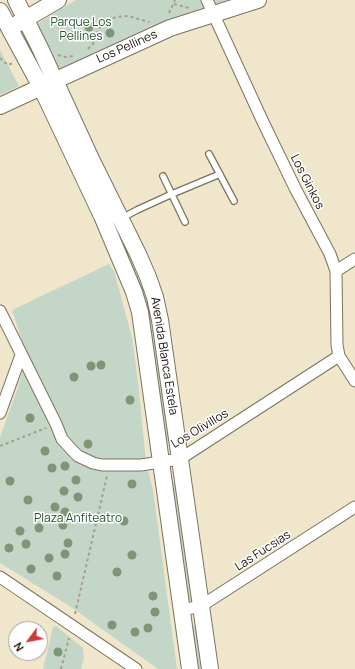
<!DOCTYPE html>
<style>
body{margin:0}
#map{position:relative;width:355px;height:669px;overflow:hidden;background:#efe6cb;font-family:Manrope,sans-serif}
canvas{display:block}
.north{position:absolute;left:8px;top:621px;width:40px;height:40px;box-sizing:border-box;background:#fff;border:1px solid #a1a09d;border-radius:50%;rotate:238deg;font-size:11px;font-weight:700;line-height:16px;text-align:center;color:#151209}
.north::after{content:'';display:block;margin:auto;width:14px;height:18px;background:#c93a3b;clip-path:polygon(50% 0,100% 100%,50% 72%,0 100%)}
</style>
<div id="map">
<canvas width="355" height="669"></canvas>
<div class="north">N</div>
</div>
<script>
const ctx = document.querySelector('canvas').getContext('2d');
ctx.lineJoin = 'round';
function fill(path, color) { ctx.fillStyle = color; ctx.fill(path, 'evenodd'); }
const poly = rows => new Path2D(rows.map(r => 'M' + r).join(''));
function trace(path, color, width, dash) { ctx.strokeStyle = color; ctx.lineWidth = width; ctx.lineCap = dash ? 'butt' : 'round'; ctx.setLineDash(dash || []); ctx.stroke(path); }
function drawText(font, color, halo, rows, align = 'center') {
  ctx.font = font + ' Manrope,sans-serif'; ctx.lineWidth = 3; ctx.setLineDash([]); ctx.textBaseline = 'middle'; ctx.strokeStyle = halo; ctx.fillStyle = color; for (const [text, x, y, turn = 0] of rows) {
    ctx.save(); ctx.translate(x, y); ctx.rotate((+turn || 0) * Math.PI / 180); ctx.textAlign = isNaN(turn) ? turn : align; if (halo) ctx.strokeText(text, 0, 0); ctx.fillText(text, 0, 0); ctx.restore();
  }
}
fill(poly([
 [76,0,235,0,153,29,123,40,59,72,37,24],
 [0,50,19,86,0,95],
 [58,99,144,283,153,315,170,441,162,442,144,310],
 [109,264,114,271,132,337,138,382,146,462,153,490,177,669,158,669,71,607,0,563,0,437,18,387,27,357,12,310],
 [179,482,196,602,184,603,167,483],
 [198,625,205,669,195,669,188,628],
 [56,626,83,648,84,659,81,669,43,669,53,627]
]), '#c4d6c8');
const lane = poly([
 [209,154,234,201],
 [163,176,185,222],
 [122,218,137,210,172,194,220,174]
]);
const street = poly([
 [207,0,263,122,295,188,330,254,336,271,337,345,339,356,355,381],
 [336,271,355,259],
 [0,311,56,424,62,439,72,450,78,456,93,463,102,465,141,465,180,459,339,356],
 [0,413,21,355],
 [0,577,136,669],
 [182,610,201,606,355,507]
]);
const secondary = poly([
 [16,0,40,48,91,159,138,254,148,277,155,297,160,320,210,669],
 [0,11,41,87,102,216,134,292,140,312,190,669],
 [17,24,58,0],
 [0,106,41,87,170,28,258,0]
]);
trace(lane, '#7b735c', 8);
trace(street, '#7b735c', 13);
trace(secondary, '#7b735c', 18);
trace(poly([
 [174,4,189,8],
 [169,13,175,0],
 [88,49,93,44,96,34,104,21,117,17,128,16,149,22],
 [58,55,65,57,73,56],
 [0,58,8,65,13,63],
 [0,446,46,428],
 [75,614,107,476],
 [61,669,69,638]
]), '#a59e89', 2, [3, 3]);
trace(lane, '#fff', 5.5);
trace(street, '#fff', 11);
trace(secondary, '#fff', 16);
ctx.fillStyle = '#7f9577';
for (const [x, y] of [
 [89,27],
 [110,33],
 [73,36],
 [101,365],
 [91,366],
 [74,377],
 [130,400],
 [30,418],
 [88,444],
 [45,451],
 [65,466],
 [52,468],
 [76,480],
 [10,481],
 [132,484],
 [64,491],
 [78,497],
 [28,500],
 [55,507],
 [65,512],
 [124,521],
 [63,525],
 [39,528],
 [20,531],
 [68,543],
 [26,544],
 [9,548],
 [65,554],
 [132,555],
 [49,558],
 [31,569],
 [117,572],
 [57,576],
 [153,596],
 [155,612],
 [112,625],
 [148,628],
 [135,632],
 [58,652]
]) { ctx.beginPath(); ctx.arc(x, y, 4.5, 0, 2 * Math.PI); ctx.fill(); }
drawText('12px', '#245233', '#fff', [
 ["Parque Los",81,23],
 ["Pellines",81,37],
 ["Plaza Anfiteatro",78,519]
]);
drawText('12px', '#151209', '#fff', [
 ["Los Pellines",127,47,-24],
 ["Los Ginkos",307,182,63],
 ["Avenida Blanca Estela",164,356,81],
 ["Los Olivillos",200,429,-31],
 ["Las Fucsias",263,551,-33]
]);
</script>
